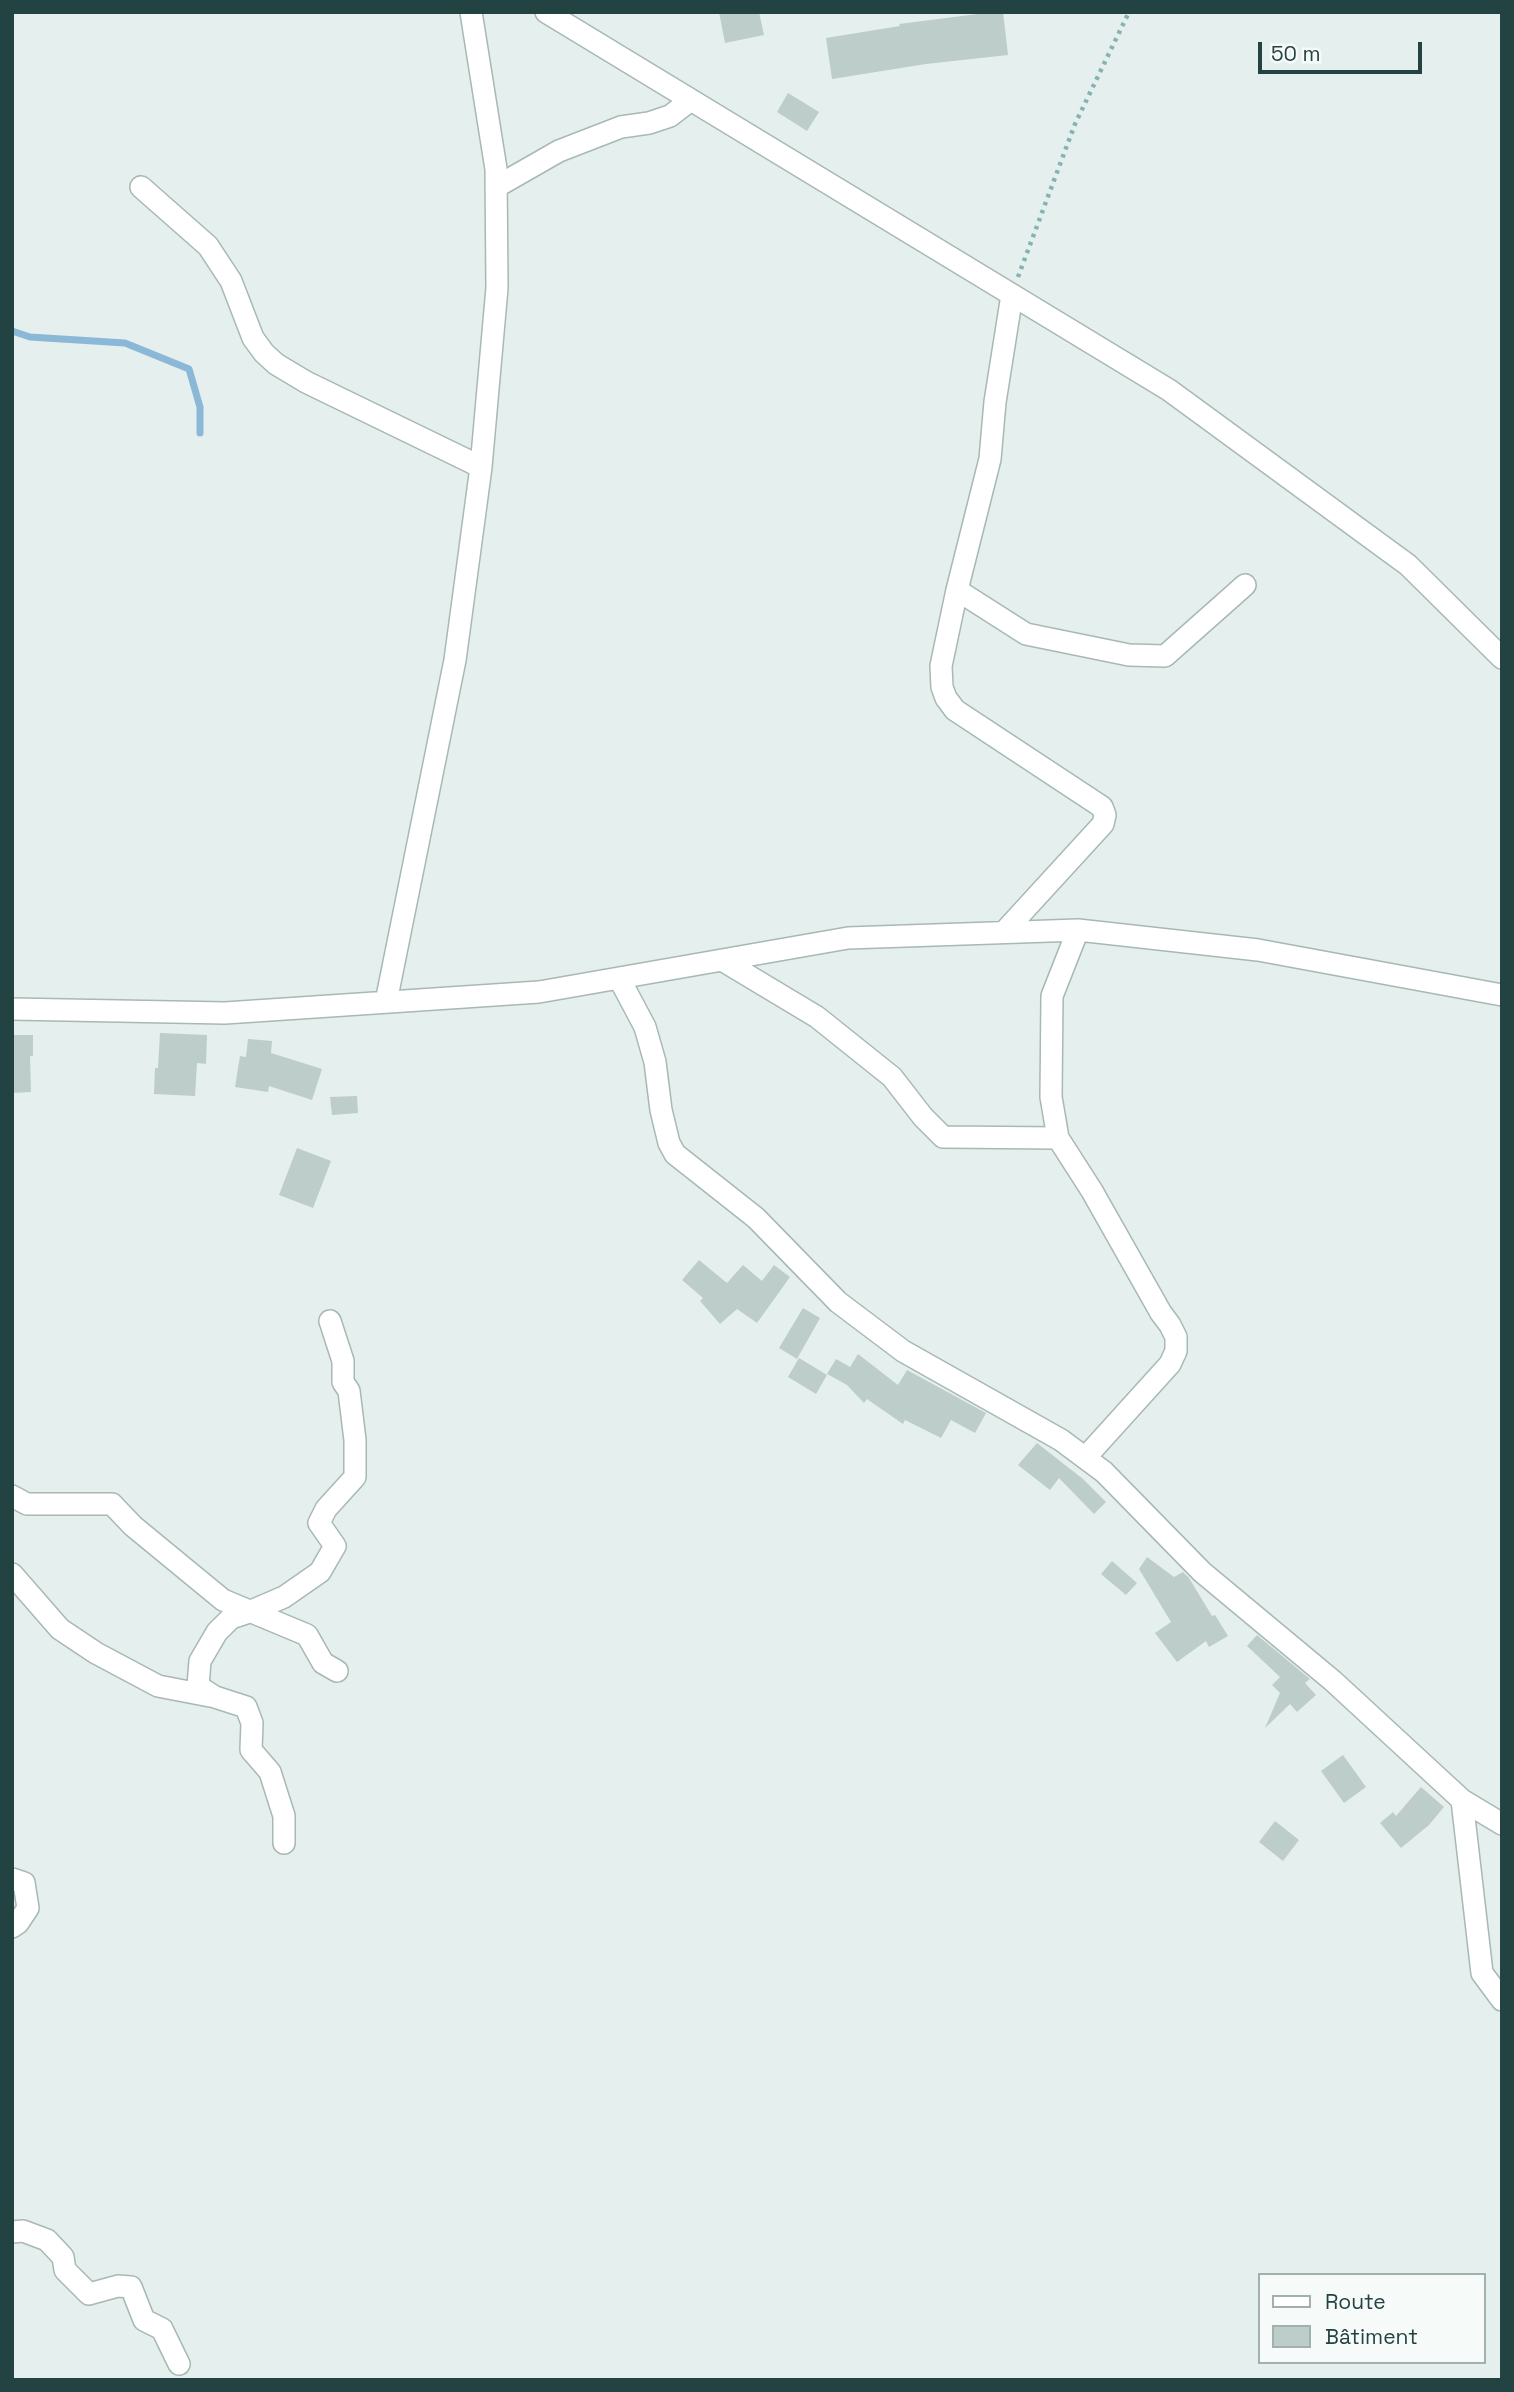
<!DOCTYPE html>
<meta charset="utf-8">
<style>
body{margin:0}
#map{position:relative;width:1514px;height:2392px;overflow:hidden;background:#e5efed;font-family:"Space Grotesk",sans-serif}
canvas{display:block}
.frame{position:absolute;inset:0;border:14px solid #234342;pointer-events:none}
.legend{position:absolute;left:1258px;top:2273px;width:228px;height:91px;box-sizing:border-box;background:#f6fbfa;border:2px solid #a2b1b0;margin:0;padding:9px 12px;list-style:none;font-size:21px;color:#234342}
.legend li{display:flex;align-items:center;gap:14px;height:35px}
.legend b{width:35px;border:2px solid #a2b1b0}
.scale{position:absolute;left:1258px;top:42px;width:164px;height:32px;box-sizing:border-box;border:4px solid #234342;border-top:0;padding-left:9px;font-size:21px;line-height:24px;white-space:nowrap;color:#234342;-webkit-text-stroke:5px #f6fbfa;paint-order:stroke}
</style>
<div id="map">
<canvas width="1514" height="2392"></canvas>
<div class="frame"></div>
<ul class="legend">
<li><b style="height:9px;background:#fff"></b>Route</li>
<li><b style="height:19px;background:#bdcdca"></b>Bâtiment</li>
</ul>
<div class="scale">50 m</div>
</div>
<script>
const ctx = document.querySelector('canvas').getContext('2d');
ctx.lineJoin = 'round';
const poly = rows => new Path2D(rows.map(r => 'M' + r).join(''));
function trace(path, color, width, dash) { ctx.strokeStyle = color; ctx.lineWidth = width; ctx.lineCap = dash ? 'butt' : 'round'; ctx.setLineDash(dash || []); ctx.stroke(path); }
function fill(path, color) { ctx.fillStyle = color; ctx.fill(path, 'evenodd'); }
trace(poly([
 [12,331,30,337,125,343,189,369,200,407,200,433]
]), '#8bb8d6', 7);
fill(poly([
 [719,12,759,12,764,35,725,43],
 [993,12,1003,12,1008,55,926,64,832,79,826,38,900,26,899,24],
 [788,93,819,112,807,131,777,112],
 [160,1033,207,1035,206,1064,197,1063,195,1096,154,1094,155,1068,158,1068],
 [12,1035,33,1035,33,1056,30,1056,31,1092,12,1093],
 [248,1039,272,1041,271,1053,322,1069,312,1100,269,1086,268,1092,235,1087,240,1056,246,1057],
 [357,1096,358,1113,332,1115,330,1097],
 [297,1148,331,1161,313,1208,279,1195],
 [699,1260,727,1283,743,1265,762,1281,774,1265,790,1277,757,1323,737,1309,720,1324,700,1301,703,1298,682,1280],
 [803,1308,820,1318,797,1359,779,1348],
 [858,1354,898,1385,907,1370,986,1413,975,1433,951,1420,941,1438,905,1420,903,1424,867,1399,864,1403,847,1385,827,1374,836,1359,850,1367],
 [799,1358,827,1375,816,1394,788,1377],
 [1037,1443,1083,1479,1106,1502,1094,1514,1059,1478,1050,1490,1018,1465],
 [1147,1557,1174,1577,1183,1572,1189,1578,1212,1616,1215,1615,1228,1636,1209,1647,1206,1641,1177,1662,1155,1633,1171,1622,1139,1569],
 [1112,1561,1137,1583,1126,1595,1101,1574],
 [1257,1635,1310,1679,1305,1683,1316,1695,1297,1712,1290,1704,1265,1728,1280,1693,1272,1685,1280,1677,1247,1646],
 [1343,1755,1366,1787,1344,1803,1321,1771],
 [1421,1787,1444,1807,1429,1825,1401,1848,1380,1823,1393,1812,1396,1816],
 [1275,1821,1299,1840,1283,1861,1259,1842]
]), '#bdcdca');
const minor = poly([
 [546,12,1169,390,1408,565,1502,658],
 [141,187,208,246,231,281,253,338,264,353,276,364,306,382,481,467],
 [496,187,559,151,621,127,649,123,670,116,691,100],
 [957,590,1026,634,1129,655,1165,656,1245,585],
 [1078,930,1052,996,1051,1097,1058,1138,1092,1191,1161,1313,1170,1325,1176,1337,1176,1351,1170,1364,1085,1458],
 [1005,931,1103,824,1105,815,1102,807,1096,803,955,710,946,698,942,687,941,666,957,590,990,459,995,402,1012,295],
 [722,960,817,1017,892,1077,923,1117,943,1137,1058,1138],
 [619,978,645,1027,655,1062,661,1110,669,1143,675,1154,756,1218,838,1302,903,1351,1061,1440,1104,1472,1202,1572,1333,1681,1462,1800,1502,1824],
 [386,1002,455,660,481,467,497,288,496,169,471,12],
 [12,1009,225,1013,539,992,848,938,1078,930,1258,950,1502,995],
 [12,1496,27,1504,112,1504,133,1526,223,1600,307,1635,323,1663,337,1671],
 [12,1574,60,1629,96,1653,158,1686,210,1696],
 [1462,1800,1482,1973,1502,2000],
 [284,1843,284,1816,270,1772,251,1750,252,1723,246,1707,215,1697,198,1686,200,1661,217,1632,231,1618,249,1612,284,1597,320,1572,335,1546,319,1523,326,1509,355,1477,355,1440,349,1391,343,1382,343,1361,330,1321],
 [12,1879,24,1883,28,1908,18,1923,12,1927],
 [12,2232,23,2231,47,2240,63,2257,65,2270,89,2294,118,2286,131,2287,144,2320,162,2329,179,2364]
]);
trace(minor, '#a7b8b6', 24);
trace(poly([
 [1018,277,1075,124,1129,12]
]), '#84b4b1', 4.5, [3.5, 5]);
trace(minor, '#fff', 21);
</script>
